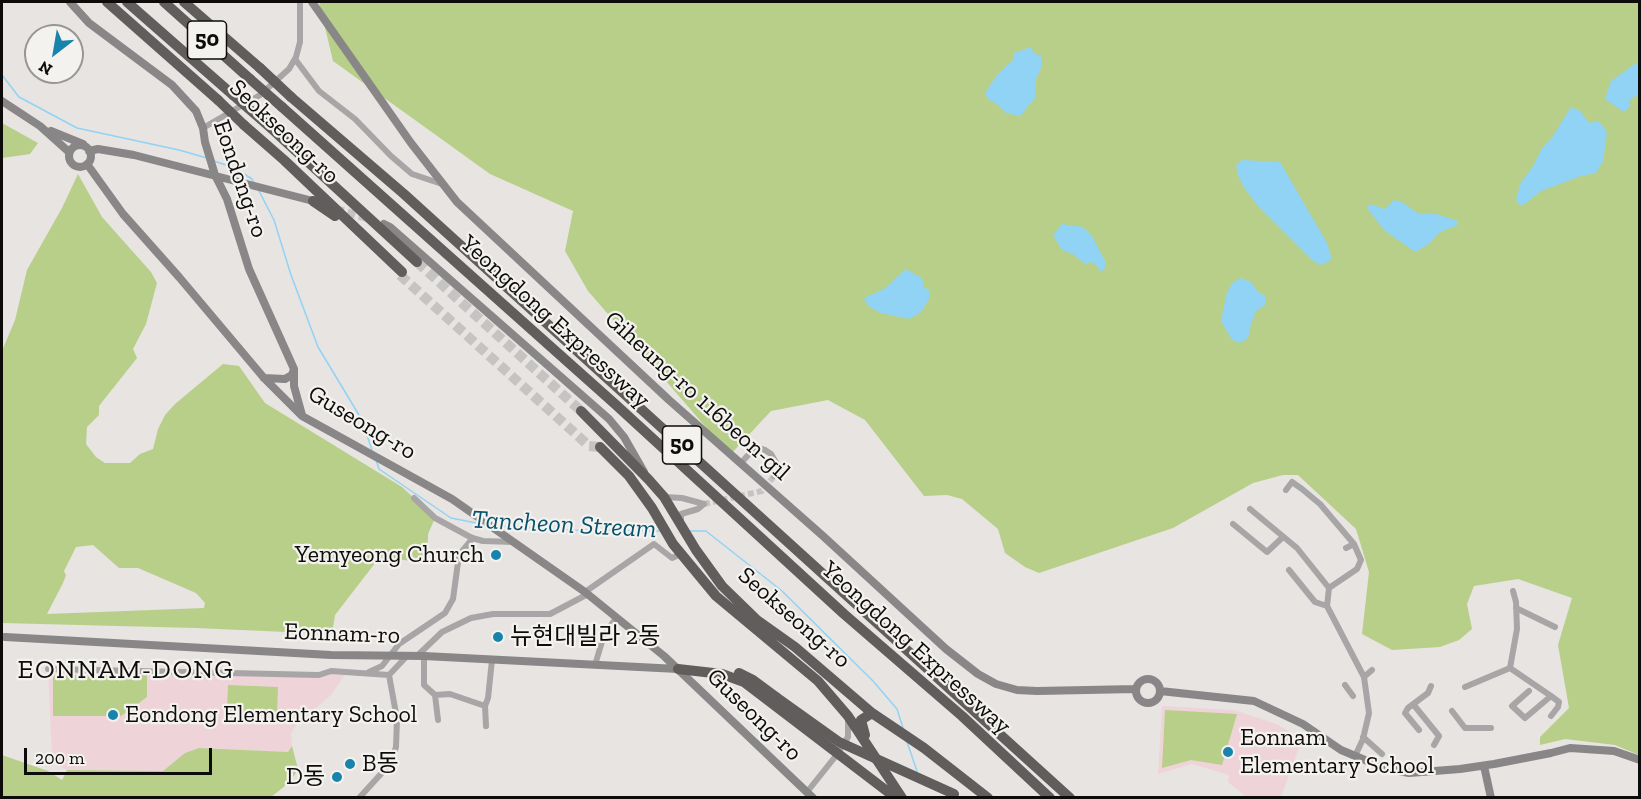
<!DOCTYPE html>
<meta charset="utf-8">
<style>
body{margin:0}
#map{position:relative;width:1641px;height:799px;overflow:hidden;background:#e7e4e2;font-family:"Zilla Slab",serif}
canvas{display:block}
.frame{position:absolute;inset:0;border:3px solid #0d0c0b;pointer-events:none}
.north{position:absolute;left:24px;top:24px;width:60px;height:60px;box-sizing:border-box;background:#f4f2ef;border:2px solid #989694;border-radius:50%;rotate:211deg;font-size:16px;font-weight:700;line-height:24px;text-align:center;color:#0d0c0b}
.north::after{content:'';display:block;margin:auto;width:21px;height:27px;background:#1884ac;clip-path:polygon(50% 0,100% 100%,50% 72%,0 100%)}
.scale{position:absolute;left:24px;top:748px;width:188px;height:27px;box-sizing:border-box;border:3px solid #0d0c0b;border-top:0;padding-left:8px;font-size:18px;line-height:21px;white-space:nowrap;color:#0d0c0b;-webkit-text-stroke:4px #f4f2ef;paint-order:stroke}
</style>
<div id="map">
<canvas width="1641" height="799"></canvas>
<div class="frame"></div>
<div class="north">N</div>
<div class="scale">200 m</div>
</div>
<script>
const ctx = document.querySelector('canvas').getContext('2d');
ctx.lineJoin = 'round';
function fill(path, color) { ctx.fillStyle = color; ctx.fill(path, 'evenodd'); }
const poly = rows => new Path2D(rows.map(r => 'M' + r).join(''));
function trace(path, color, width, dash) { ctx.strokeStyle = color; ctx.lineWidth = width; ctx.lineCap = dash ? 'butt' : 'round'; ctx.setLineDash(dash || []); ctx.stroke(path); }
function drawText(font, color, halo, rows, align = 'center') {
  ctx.font = font + ' "Zilla Slab","Noto Sans KR",serif'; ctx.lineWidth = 4.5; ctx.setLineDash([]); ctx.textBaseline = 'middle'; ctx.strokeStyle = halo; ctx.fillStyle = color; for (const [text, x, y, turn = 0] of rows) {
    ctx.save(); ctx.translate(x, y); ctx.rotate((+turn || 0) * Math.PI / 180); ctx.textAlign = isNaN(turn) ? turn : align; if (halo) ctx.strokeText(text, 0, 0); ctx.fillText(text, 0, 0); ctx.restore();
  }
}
fill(poly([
 [48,669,319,675,347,672,331,695,296,725,291,734,292,746,288,752,199,748,185,753,163,771,67,770,58,765,52,758],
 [1162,706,1234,710,1277,724,1302,740,1281,797,1246,797,1228,782,1229,775,1192,764,1158,774]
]), '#eed4d9');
fill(poly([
 [319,2,1639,2,1639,755,1615,745,1565,739,1540,745,1540,737,1569,708,1558,645,1572,598,1518,579,1474,586,1467,604,1472,629,1459,640,1440,647,1392,650,1362,634,1369,572,1356,529,1298,475,1283,475,1253,483,1173,528,1039,573,1025,567,1005,553,998,529,962,499,947,495,924,496,865,420,828,400,771,411,730,455,588,291,565,251,573,211,490,174,333,61],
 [2,123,38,143,30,154,2,158],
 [78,174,102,217,151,272,157,283,146,324,133,349,137,358,99,406,99,415,87,427,86,444,96,457,105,463,130,463,140,454,153,449,158,429,165,415,175,404,223,364,239,366,265,403,402,487,435,518,428,534,427,562,379,558,335,615,332,634,196,628,2,623,2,351,15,320,27,270,62,208],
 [93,545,119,568,138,568,196,593,205,603,204,608,47,614,63,583,66,575,64,571,76,547],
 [53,675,147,675,147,697,121,716,53,716],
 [228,685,278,687,277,714,227,712],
 [1165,710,1237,714,1222,765,1191,760,1162,768],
 [292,746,298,769,290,782,271,797,3,798,2,795,2,755,48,771,62,780,67,770,163,771,185,753,199,748,288,752]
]), '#b7cf88');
fill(poly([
 [1031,47,1033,52,1042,57,1041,68,1036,79,1035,98,1020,116,1006,113,998,105,988,99,985,93,997,75,1013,60,1014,53],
 [1639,61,1639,94,1628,101,1631,105,1624,112,1605,99,1611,81],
 [1571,107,1580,111,1589,123,1599,121,1607,132,1603,161,1596,173,1581,176,1541,191,1522,206,1516,201,1520,184,1533,166,1542,148,1553,136],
 [1242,160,1280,162,1327,243,1332,259,1322,265,1313,261,1257,205,1243,186,1238,175,1236,165],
 [1394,200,1402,202,1419,214,1436,214,1458,221,1458,225,1440,232,1429,244,1415,252,1384,230,1367,208,1370,204,1385,209],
 [1062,224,1083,227,1092,236,1106,263,1104,270,1100,271,1097,266,1091,262,1085,264,1073,254,1062,250,1053,235],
 [906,269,922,278,924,287,930,291,929,299,921,312,909,319,881,313,868,306,864,298,884,289],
 [1241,278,1251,282,1259,293,1266,296,1265,305,1256,311,1251,324,1248,338,1240,343,1232,340,1221,321,1227,292,1233,282]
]), '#90d3f5');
trace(poly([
 [2,75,19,97,77,128,179,150,207,158],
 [214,161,235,168,252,179,254,183],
 [258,189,274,220,291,275,318,347,362,420,372,450],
 [376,460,379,469,451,518,481,524],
 [498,526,575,530,661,531],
 [690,531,706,531,782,591,873,681,897,709,903,728],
 [907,742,917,771]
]), '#90d3f5', 1.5);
trace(poly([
 [704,504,762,491,774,476]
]), '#c6c4c2', 6, [6, 3]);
trace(poly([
 [336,209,370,219]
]), '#c6c4c2', 8, [8, 4]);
trace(poly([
 [417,262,581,411],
 [400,275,589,446,600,447]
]), '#c6c4c2', 10, [10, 5]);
trace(poly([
 [295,59,319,91,355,119,391,156,412,174,442,184],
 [203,128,260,95,289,69,296,57,300,42,300,2],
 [741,463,750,453,758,448,765,450,771,454,780,469,774,476],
 [1286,490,1292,482,1302,489,1320,504,1354,544,1361,560,1357,569,1329,588],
 [664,497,682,498,704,504,698,509,681,514,681,520],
 [414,498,435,518,472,538,483,541,514,542],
 [1250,509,1297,548,1329,588,1327,606],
 [1233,524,1267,552,1283,537],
 [1346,548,1354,544],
 [1289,570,1315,602,1327,606,1364,677,1369,713,1363,739,1355,756],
 [585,592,654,544,672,558,681,554],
 [1516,608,1555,627],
 [417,656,442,632,471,618,493,614,550,614,588,594],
 [424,656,424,685,435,695,450,694,485,706,486,726],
 [595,665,604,635,616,618],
 [1510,668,1517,629,1516,602,1513,591],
 [48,669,319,675,331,671,389,675,407,656],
 [369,672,382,666,399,644,445,613,453,599,459,555,473,538],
 [1364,677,1372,670],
 [1345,685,1353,696],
 [1465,687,1510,668,1551,696,1525,718,1512,706,1529,691],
 [435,695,438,720],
 [1551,696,1559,702,1558,707,1551,716],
 [1413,704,1439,736,1434,745],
 [485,706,488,698,492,660],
 [1452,711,1465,728,1491,728],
 [1419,730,1405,713,1408,708,1428,693,1431,686],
 [1363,737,1382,754],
 [807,792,835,757,848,737,848,719],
 [359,798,390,764,396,747,397,719,389,675]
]), '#a7a5a5', 6);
trace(poly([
 [70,2,89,23,172,85,196,111,203,128,205,142,215,175,227,199,249,269,294,369,294,386,302,415],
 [312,2,411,143,457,202,669,400,823,536,946,649,978,674,996,684,1017,690,1037,691,1136,689],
 [2,101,40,126,69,152],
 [51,131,83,144],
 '69 156a11 11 0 1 1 22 0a11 11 0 1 1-22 0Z',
 [89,151,98,149,134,155,313,201],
 [87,164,123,214,179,277,264,378,302,416,452,499,585,592,664,656,813,798],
 [384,224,390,227,609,419,624,437,644,472],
 [264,378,285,379,292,375,294,369],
 [5,637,331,655,424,656,678,669],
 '1136 691a12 12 0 1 1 24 0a12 12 0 1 1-24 0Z',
 [1160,691,1254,701,1303,724,1341,750,1384,768,1409,773,1460,769,1494,764,1551,753,1570,748,1614,751,1640,760],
 [1484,766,1491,798]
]), '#888686', 8);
trace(poly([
 [107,2,218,100],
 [127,2,233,95],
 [164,2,250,79],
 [184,2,260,68],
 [291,97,404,194,1070,798],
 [282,107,615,404,844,614,962,716,1050,798],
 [244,125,284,160,402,272],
 [271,128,417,262],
 [313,201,335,216],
 [581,411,649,480,664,497,696,550,722,586,757,620,795,647,872,713,924,748,988,798],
 [600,447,629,476,652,508,673,544,716,596,818,681,848,716,902,798],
 [678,669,722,674,744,682,896,798],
 [739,673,753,680,776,697],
 [865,735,861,720,872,713]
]), '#605d5c', 10);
trace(poly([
 [260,68,291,97],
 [250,79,282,107],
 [233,95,271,128],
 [218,100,244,125],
 [776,697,839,742,954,794]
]), '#605d5c', 10);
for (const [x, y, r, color] of [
 [496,555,6,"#1884ac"],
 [498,637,6,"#1884ac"],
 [113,715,6,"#1884ac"],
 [1228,752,6,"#1884ac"],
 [350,764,6,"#1884ac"],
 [337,777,6,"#1884ac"]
]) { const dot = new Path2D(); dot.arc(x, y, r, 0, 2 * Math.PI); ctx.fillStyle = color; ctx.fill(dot); trace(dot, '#f4f2ef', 2); }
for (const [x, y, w] of [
 [207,40,39],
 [682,445,39]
]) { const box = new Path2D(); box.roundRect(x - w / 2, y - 19, w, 38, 4.5); ctx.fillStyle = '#f4f2ef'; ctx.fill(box); trace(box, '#0d0c0b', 1.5); }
drawText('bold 22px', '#0d0c0b', null, [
 ["50",207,40],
 ["50",682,445]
]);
drawText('24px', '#0d0c0b', '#f4f2ef', [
 ["Seokseong-ro",284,132,43],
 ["Eondong-ro",240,179,71],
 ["Yeongdong Expressway",555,322,42],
 ["Giheung-ro 116beon-gil",697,396,42],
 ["Guseong-ro",362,423,31],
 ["Seokseong-ro",794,618,41],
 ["Eonnam-ro",342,634,2],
 ["Yeongdong Expressway",916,648,42],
 ["Guseong-ro",754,715,44]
]);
drawText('24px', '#0d0c0b', '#f4f2ef', [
 ["Yemyeong Church",484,555,"right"],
 ["뉴현대빌라 2동",510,637],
 ["Eondong Elementary School",125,715],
 ["Eonnam",1240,738],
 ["Elementary School",1240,766],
 ["B동",362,764],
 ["D동",325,777,"right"]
], 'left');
drawText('italic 26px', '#06516d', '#f4f2ef', [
 ["Tancheon Stream",564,525,3]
]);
ctx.letterSpacing = '1.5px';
drawText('27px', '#0d0c0b', '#f4f2ef', [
 ["EONNAM-DONG",126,670]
]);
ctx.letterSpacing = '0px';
</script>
